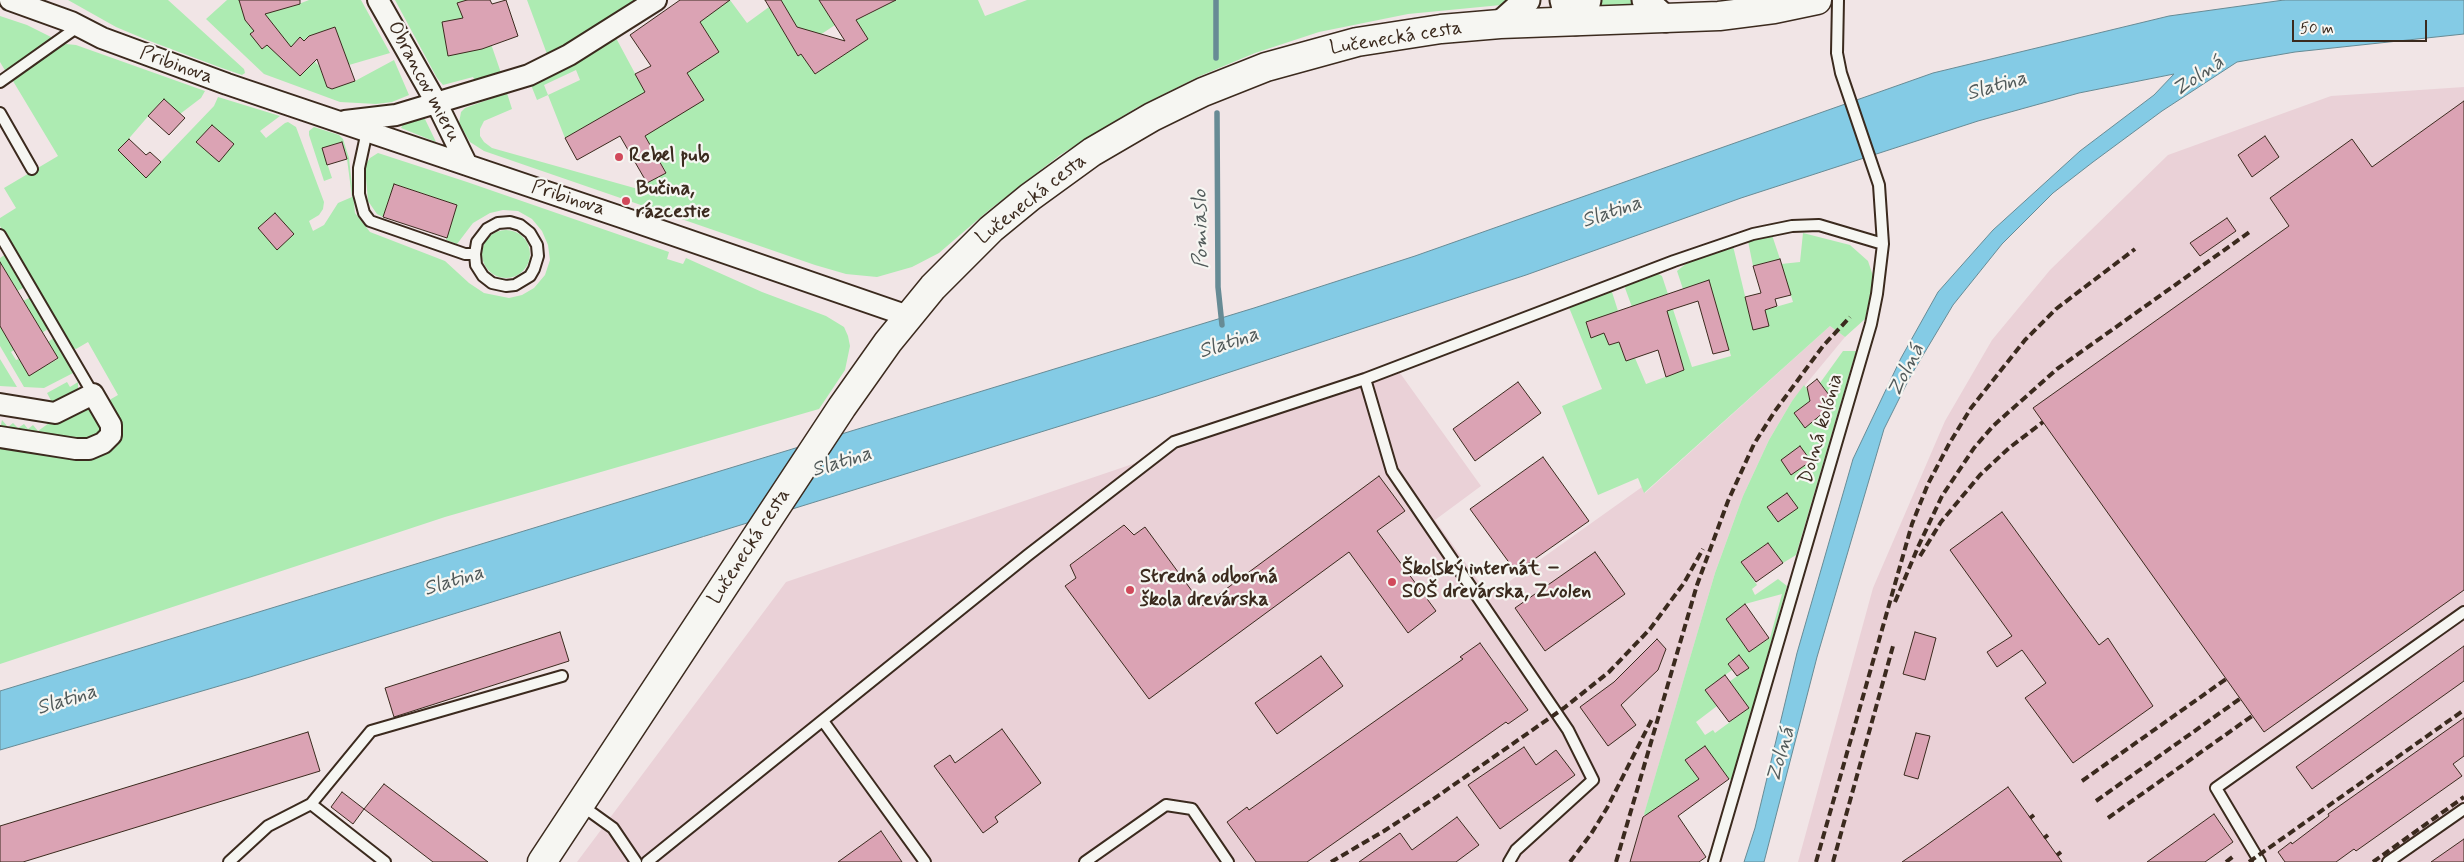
<!DOCTYPE html>
<meta charset="utf-8">
<style>
body{margin:0}
#map{position:relative;width:2464px;height:862px;overflow:hidden;background:#f1e5e6;font-family:Mynerve,sans-serif}
canvas{display:block}
.scale{position:absolute;left:2292px;top:20px;width:135px;height:22px;box-sizing:border-box;border:2px solid #3b2a1e;border-top:0;padding-left:6px;font-size:15px;line-height:18px;white-space:nowrap;color:#3b2a1e;-webkit-text-stroke:4px #f6f6f2;paint-order:stroke}
</style>
<div id="map">
<canvas width="2464" height="862"></canvas>
<div class="scale">50 m</div>
</div>
<script>
const ctx = document.querySelector('canvas').getContext('2d');
ctx.lineJoin = 'round';
function fill(path, color) { ctx.fillStyle = color; ctx.fill(path, 'evenodd'); }
const poly = rows => new Path2D(rows.map(r => 'M' + r).join(''));
function trace(path, color, width, dash) { ctx.strokeStyle = color; ctx.lineWidth = width; ctx.lineCap = dash ? 'butt' : 'round'; ctx.setLineDash(dash || []); ctx.stroke(path); }
function drawText(font, color, halo, rows, align = 'center') {
  ctx.font = font + ' Mynerve,sans-serif'; ctx.lineWidth = 4.5; ctx.setLineDash([]); ctx.textBaseline = 'middle'; ctx.strokeStyle = halo; ctx.fillStyle = color; for (const [text, x, y, turn = 0] of rows) {
    ctx.save(); ctx.translate(x, y); ctx.rotate((+turn || 0) * Math.PI / 180); ctx.textAlign = isNaN(turn) ? turn : align; if (halo) ctx.strokeText(text, 0, 0); ctx.fillText(text, 0, 0); ctx.restore();
  }
}
fill(poly([
 [2464,87,2464,862,1798,862,1873,588,1945,421,1992,340,2050,270,2168,155,2331,96],
 [1830,326,1845,337,1792,401,1769,440,1743,496,1715,573,1630,862,577,862,786,582,1400,373,1481,486,1435,520,1489,596,1642,487,1645,493]
]), '#ead1d7');
fill(poly([
 [68,0,168,0,244,69,245,73,242,75,219,67,147,40,116,27],
 [227,0,239,0,241,7,291,7,309,0,361,0,390,53,349,65,335,27,309,36,281,58,300,76,314,61,319,66,327,87,332,89,355,81,394,60,409,95,392,102,376,104,340,102,264,74,206,19],
 [395,0,480,0,479,9,501,73,475,81,473,77,443,85,437,78],
 [527,0,640,0,579,39,547,54],
 [730,0,747,23,769,7,789,41,792,40,815,74,868,39,842,0,854,0,863,17,896,0,978,0,985,16,1027,0,1513,0,1501,5,1408,14,1319,32,1255,53,1200,76,1136,108,1060,155,989,210,939,253,912,267,877,277,846,274,815,265,484,151,470,142,459,123,461,112,465,108,507,93,512,109,484,121,480,129,480,136,484,142,492,148,638,189,666,172,626,103,565,138,548,95,537,100,531,85,570,67,616,38,645,92,703,100,686,71,719,52,692,10],
 [576,70,580,80,548,95,544,85],
 [781,0,819,0,835,25,814,39,800,34],
 [1599,0,1640,0,1642,5,1600,5],
 [0,16,27,25,53,38,6,72,0,62],
 [66,44,76,45,205,91,201,98,180,114,163,99,119,150,146,177,214,106,218,97,280,116,260,131,266,138,285,123,288,122,296,127,324,202,323,209,319,215,309,221,313,231,324,225,338,203,352,197,347,159,342,142,322,148,332,178,324,181,309,135,309,131,314,127,339,135,343,139,349,158,355,213,370,232,445,261,469,283,484,293,509,298,522,295,534,288,545,275,550,260,548,245,542,231,532,219,518,211,503,210,490,213,473,223,457,244,446,240,457,205,395,184,383,217,377,214,368,201,366,178,366,164,370,158,378,153,467,182,669,252,667,259,683,264,686,258,762,292,826,316,844,327,848,336,850,346,845,370,819,409,445,517,0,664,0,444,102,451,106,402,118,395,88,342,76,349,71,347,0,226,0,218,16,208,4,188,58,156,13,81,59,47],
 [424,117,436,142,401,128,403,124],
 '482 254a24 24 0 1 1 48 0a24 24 0 1 1-48 0Z',
 [1803,233,1850,245,1868,261,1874,279,1865,319,1845,337,1830,326,1644,493,1638,478,1598,495,1562,406,1602,389,1568,305,1607,291,1612,292,1618,311,1586,323,1591,338,1604,333,1609,345,1619,342,1626,361,1635,358,1646,384,1684,370,1660,296,1632,307,1625,288,1627,284,1657,273,1662,276,1692,367,1731,356,1709,281,1683,289,1677,271,1687,263,1733,246,1753,329,1765,310,1793,302,1781,264,1800,262],
 [1772,235,1780,259,1753,266,1748,241],
 [6,254,25,287,17,291,0,262,0,258],
 [31,297,49,328,42,333,23,301],
 [0,326,14,350,11,352,16,360,19,359,29,375,58,359,48,342,55,337,75,372,44,388,24,387,0,346],
 [1843,351,1856,351,1796,555,1783,563,1768,543,1741,562,1757,585,1752,589,1755,595,1778,579,1787,586,1732,780,1729,779,1705,746,1685,760,1699,779,1646,817,1644,814,1715,573,1743,496,1769,440,1792,401,1804,385,1814,399,1794,413,1805,428,1835,403,1820,383],
 [1782,594,1770,638,1749,652,1726,619,1745,604],
 [1739,655,1748,668,1729,682,1749,708,1715,733,1713,730,1705,735,1696,722,1717,706,1705,690,1732,670,1728,664],
 [0,359,17,387,0,386],
 [67,382,70,387,78,382,78,388,75,393,54,406,47,393],
 [87,408,95,411,104,430,90,443,0,429,2,420,8,427,13,423,18,428,24,424,28,429,33,425,38,431,56,418]
]), '#adebb2');
const water = poly([
 [2284,0,2464,0,2464,34,2295,52,2237,62,2162,111,2093,162,2053,193,2002,244,1953,305,1910,377,1884,429,1817,657,1764,862,1744,862,1755,828,1797,653,1853,459,1901,358,1938,292,1993,230,2080,151,2154,95,2174,74,2079,93,1978,121,1741,198,1526,275,1157,396,250,677,0,750,0,691,1254,308,1415,256,1933,73,2169,16,2284,0]
]);
fill(water, '#84cbe5');
trace(water, '#678b95', 1);
trace(poly([
 [1216,58,1216,0],
 [1217,113,1218,287,1222,325]
]), '#678b95', 5.5);
const building = poly([
 [239,0,300,0,300,4,265,14,291,47,300,37,304,41,309,36,335,27,355,81,332,89,327,87,317,59,300,76,267,45,262,49,250,34,254,31,245,20,239,0],
 [467,0,490,0,492,4,506,0,518,36,482,49,448,56,442,22,463,18,457,3,467,0],
 [680,0,730,0,700,22,719,52,687,73,704,100,645,136,666,173,647,183,620,136,577,160,565,138,645,92,635,74,651,66,630,35,680,0],
 [765,0,781,0,797,27,845,41,819,0,896,0,856,20,868,39,815,74,801,54,798,56,765,0],
 [164,99,185,118,169,135,148,116,164,99],
 [2464,101,2464,590,2264,732,2033,408,2289,226,2270,198,2352,139,2372,167,2464,101],
 [212,125,234,144,219,162,196,142,212,125],
 [2265,136,2279,157,2252,177,2238,155,2265,136],
 [129,139,146,155,150,152,161,162,146,178,118,150,129,139],
 [342,142,347,159,327,165,322,148,342,142],
 [394,184,457,205,447,238,383,217,394,184],
 [275,213,294,234,277,250,258,228,275,213],
 [2227,218,2236,231,2200,256,2190,243,2227,218],
 [1780,259,1791,295,1775,299,1777,306,1765,310,1769,326,1753,330,1745,297,1761,293,1753,266,1780,259],
 [0,262,58,358,29,376,0,326,0,262],
 [1709,280,1729,350,1713,354,1698,301,1667,311,1684,370,1666,377,1658,350,1626,361,1619,342,1609,345,1604,333,1591,338,1586,322,1709,280],
 [1817,379,1835,403,1805,428,1794,413,1810,401,1807,387,1817,379],
 [1518,382,1541,413,1475,461,1453,429,1518,382],
 [1800,446,1811,461,1791,475,1781,460,1800,446],
 [1543,457,1589,521,1516,572,1470,509,1543,457],
 [1379,476,1405,511,1377,531,1436,611,1408,633,1349,552,1149,699,1065,586,1076,578,1070,565,1124,525,1134,535,1145,527,1203,606,1379,476],
 [1787,493,1798,508,1778,522,1767,507,1787,493],
 [2002,512,2099,645,2108,638,2153,706,2073,763,2025,698,2046,683,2022,650,1997,667,1987,652,2012,636,1950,550,2002,512],
 [1768,543,1783,563,1756,582,1741,562,1768,543],
 [1595,552,1625,594,1545,651,1515,608,1595,552],
 [1745,604,1769,638,1749,652,1726,619,1745,604],
 [560,632,569,661,394,717,385,688,560,632],
 [1915,632,1936,638,1925,680,1903,674,1915,632],
 [1657,639,1666,649,1658,670,1621,705,1636,725,1608,746,1580,707,1614,682,1657,639],
 [1480,643,1528,710,1508,724,1506,722,1307,862,1256,862,1227,822,1247,807,1249,810,1463,659,1460,657,1480,643],
 [2464,646,2464,681,2312,789,2296,767,2464,646],
 [1739,655,1749,668,1737,676,1728,664,1739,655],
 [1321,656,1343,686,1277,734,1255,703,1321,656],
 [1725,675,1749,708,1729,722,1705,690,1725,675],
 [2464,718,2464,756,2453,764,2462,776,2356,851,2354,849,2336,862,2285,862,2278,852,2291,842,2292,844,2329,816,2328,814,2464,718],
 [1002,729,1041,783,995,817,998,822,983,833,934,766,950,755,955,763,1002,729],
 [308,732,320,771,23,862,0,862,0,826,308,732],
 [1916,733,1930,736,1918,779,1904,775,1916,733],
 [1705,746,1729,779,1678,816,1706,857,1699,862,1630,862,1643,817,1699,779,1685,760,1705,746],
 [1524,747,1536,765,1556,750,1575,775,1500,829,1468,785,1524,747],
 [384,784,488,862,433,862,364,809,384,784],
 [2008,787,2062,862,1902,862,1924,847,2008,787],
 [342,792,364,809,353,824,331,807,342,792],
 [2214,814,2233,842,2205,862,2147,862,2214,814],
 [1457,817,1479,845,1456,862,1359,862,1400,833,1412,850,1457,817],
 [881,831,902,862,838,862,881,831],
 [2464,839,2464,862,2431,862,2464,839]
]);
fill(building, '#dba3b4');
trace(building, '#3b2a1e', 1);
const service = poly([
 [0,82,79,26],
 [0,113,32,169],
 [367,131,359,168,359,194,364,213,370,221,465,254,475,254,477,242,487,229,498,223,510,222,520,225,530,233,537,245,538,256,534,269,530,276,515,285,506,286,492,283,483,276,476,265,475,254],
 [0,235,93,394],
 [1365,379,1392,471,1568,730,1593,780,1516,850,1509,862],
 [823,721,925,862],
 [581,805,613,828,636,862],
 [229,862,268,826,311,804],
 [385,862,311,804,371,731,562,676],
 [647,862,1028,555,1174,442,1365,379,1674,261,1753,234,1792,226,1819,225,1883,244],
 [1085,862,1166,805,1192,809,1228,862],
 [1714,862,1871,324,1877,294,1883,244,1879,185,1841,73,1837,53,1838,0],
 [2260,862,2216,788,2464,612],
 [2388,862,2464,809]
]);
const minor = poly([
 [10,0,71,22,102,38,227,84,624,218,908,316],
 [378,0,437,104,467,165],
 [345,121,396,115,529,75,569,55,656,0],
 [0,404,55,413,93,394,111,425,111,435,103,443,89,449,76,449,0,437]
]);
const tertiary = poly([
 [1563,0,1565,8,1576,22,1586,8,1588,0],
 [1645,0,1666,19],
 [1500,24,1527,0]
]);
const primary = poly([
 [542,862,842,407,888,342,933,287,991,229,1030,197,1092,152,1152,117,1203,92,1266,67,1357,42,1441,29,1500,24,1719,16,1774,9,1817,0]
]);
trace(service, '#3b2a1e', 14);
trace(minor, '#3b2a1e', 24);
trace(tertiary, '#3b2a1e', 29);
trace(primary, '#3b2a1e', 31);
trace(service, '#f6f6f2', 10);
trace(minor, '#f6f6f2', 20);
trace(tertiary, '#f6f6f2', 25);
trace(primary, '#f6f6f2', 28);
trace(poly([
 [1920,556,1941,522,1980,475,2009,448,2043,422],
 [1895,602,1918,547,1942,496,1974,448,1993,426,2057,369,2251,231],
 [2082,781,2226,679],
 [2096,801,2241,698],
 [2030,818,2034,815],
 [2108,818,2252,716],
 [2044,838,2048,835],
 [2057,855,2061,852],
 [1331,862,1384,831,1432,800,1564,708,1609,672,1650,629,1684,583,1703,549],
 [1570,862,1591,834,1607,808,1653,717],
 [1616,862,1697,585,1728,501,1754,444,1775,411,1823,346,1850,317],
 [1816,862,1912,524,1928,484,1949,444,1971,408,2025,340,2056,309,2135,249],
 [1833,862,1893,646],
 [2226,862,2235,855],
 [2249,862,2464,710],
 [2373,862,2464,797]
]), '#3b2a1e', 4, [8, 4]);
for (const [x, y, r, color] of [
 [619,157,5,"#d1495b"],
 [626,201,5,"#d1495b"],
 [1392,582,5,"#d1495b"],
 [1130,590,5,"#d1495b"]
]) { const dot = new Path2D(); dot.arc(x, y, r, 0, 2 * Math.PI); ctx.fillStyle = color; ctx.fill(dot); trace(dot, '#f6f6f2', 2); }
drawText('20px', '#3b2a1e', '#f6f6f2', [
 ["Lučenecká cesta",1396,39,-9],
 ["Pribinova",176,66,20],
 ["Obrancov mieru",423,82,62],
 ["Pribinova",568,199,18],
 ["Lučenecká cesta",1032,200,-38],
 ["Dolná kolónia",1822,429,-74],
 ["Lučenecká cesta",750,547,-57]
]);
drawText('bold 20px', '#3b2a1e', '#f6f6f2', [
 ["Rebel pub",629,157],
 ["Bučina,",636,190],
 ["rázcestie",636,213],
 ["Školský internát –",1402,570],
 ["SOŠ drevárska, Zvolen",1402,593],
 ["Stredná odborná",1140,578],
 ["škola drevárska",1140,601]
], 'left');
drawText('italic 21px', '#515a5a', '#f6f6f2', [
 ["Zolná",2199,77,-34],
 ["Slatina",1997,87,-16],
 ["Slatina",1612,213,-19],
 ["Pomiaslo",1202,229,-91],
 ["Slatina",1229,344,-18],
 ["Zolná",1907,371,-63],
 ["Slatina",842,463,-17],
 ["Slatina",454,582,-17],
 ["Slatina",67,701,-17],
 ["Zolná",1782,755,-74]
]);
</script>
